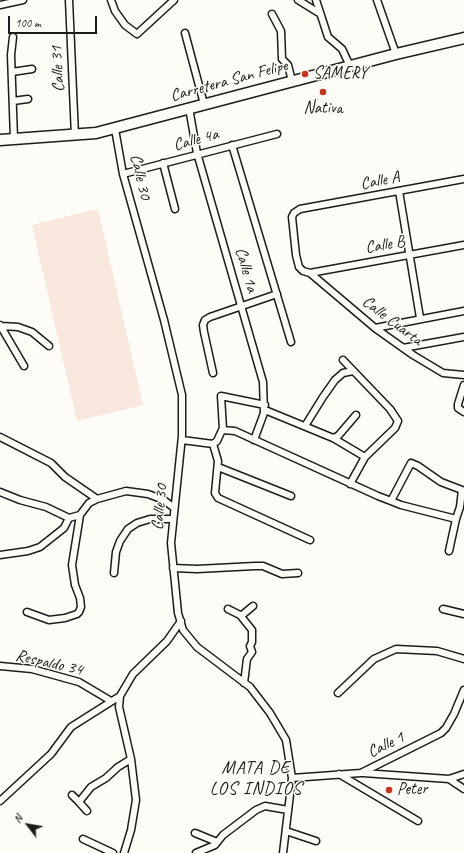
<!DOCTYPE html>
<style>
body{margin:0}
#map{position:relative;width:464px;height:853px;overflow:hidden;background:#fdfcf7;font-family:Caveat,sans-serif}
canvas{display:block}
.north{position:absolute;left:8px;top:805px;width:40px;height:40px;-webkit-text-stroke:3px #fdfcf7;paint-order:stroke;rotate:301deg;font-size:11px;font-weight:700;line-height:16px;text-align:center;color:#1c1c1c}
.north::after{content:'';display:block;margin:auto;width:14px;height:18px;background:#1c1c1c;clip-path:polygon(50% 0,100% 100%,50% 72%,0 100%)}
.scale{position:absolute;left:8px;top:16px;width:89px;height:18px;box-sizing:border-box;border:2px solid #1c1c1c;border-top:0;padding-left:5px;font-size:12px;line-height:14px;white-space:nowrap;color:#1c1c1c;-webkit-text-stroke:3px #fdfcf7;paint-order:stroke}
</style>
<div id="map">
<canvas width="464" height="853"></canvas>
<div class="north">N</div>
<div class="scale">100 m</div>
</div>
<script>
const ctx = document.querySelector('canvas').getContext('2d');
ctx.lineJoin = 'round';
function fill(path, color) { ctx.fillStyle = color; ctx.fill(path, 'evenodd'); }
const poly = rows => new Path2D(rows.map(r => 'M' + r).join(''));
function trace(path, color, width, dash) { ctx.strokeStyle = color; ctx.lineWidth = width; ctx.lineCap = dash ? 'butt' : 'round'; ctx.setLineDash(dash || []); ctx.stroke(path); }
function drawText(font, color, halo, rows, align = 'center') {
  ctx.font = font + ' Caveat,sans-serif'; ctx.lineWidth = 3; ctx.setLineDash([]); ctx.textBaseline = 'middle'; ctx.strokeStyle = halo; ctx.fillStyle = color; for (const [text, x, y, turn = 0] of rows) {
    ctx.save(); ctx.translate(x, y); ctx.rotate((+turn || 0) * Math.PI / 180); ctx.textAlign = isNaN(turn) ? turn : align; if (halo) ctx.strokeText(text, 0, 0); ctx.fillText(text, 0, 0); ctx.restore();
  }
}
fill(poly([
 [98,209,143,405,77,421,32,225]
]), '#f8e7dd');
const minor = poly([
 [69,0,75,136],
 [111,0,115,11,125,25,137,34,174,0],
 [298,0,319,13],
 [316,0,328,37,342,49,350,66],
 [377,0,396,54],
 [0,5,23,0],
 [272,14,281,31,282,59,288,65,292,81],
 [185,33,204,104],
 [13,37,11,55,14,139],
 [12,72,32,69],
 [13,101,28,99],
 [189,108,197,153,263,382,264,413,254,440],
 [115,129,123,174,164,320,182,395,182,436,171,543,178,613,183,630,197,647,250,687,270,713,286,740,292,778,283,853],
 [232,145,291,342],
 [163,163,175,209],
 [123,174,277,134],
 [464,179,300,209,294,213,292,217,296,255,299,267,303,271,310,273,375,328,413,355,443,373,464,375],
 [399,191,420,318],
 [310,273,464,245],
 [0,325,24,366],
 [1,326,18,327,32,332,49,346],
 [375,328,464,311],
 [403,348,464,337],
 [343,360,390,409,398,421,395,428,365,457,350,484],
 [213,373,204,332,203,325,205,320,210,317,277,294],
 [464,385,458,404,458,408,464,412],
 [265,410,333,438,338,436,356,415],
 [305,426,323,397,335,380,343,373,353,371],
 [223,429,221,396,265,405],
 [0,437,51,463,65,477,97,499],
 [333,438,365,457],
 [182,440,213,444,217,441,222,430,235,431,378,496,391,501,401,505,456,519,460,507,462,490,441,482,418,466,411,463,391,501],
 [213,444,218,461,215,493,218,498,310,540],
 [218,467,291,496],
 [0,492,20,500,46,507,69,518,80,515],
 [449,551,456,519],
 [0,555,28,551,40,547,64,528,69,518],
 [173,568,197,569,255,566,263,566,282,574,298,573],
 [114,573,116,552,120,541,128,529,137,523,150,519,173,519],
 [228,609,240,615,252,630,252,642,250,646,252,652,247,659,244,683],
 [443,609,464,614],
 [27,612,49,620,65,618,77,614,79,612,81,607,80,598,75,585,72,565,80,515,89,503,97,499,126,491,148,494,164,500,174,508],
 [241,616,253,606],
 [0,666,32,669,79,682,111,701],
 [338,693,374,659,396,649,437,651,464,659],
 [363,773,449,779,464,774],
 [339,774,418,821],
 [292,778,361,773,441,733,446,728,454,714,464,690],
 [449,779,464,789],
 [72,795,79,802,91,787,106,778,118,767,131,759],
 [0,801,51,754,71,727,120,696],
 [79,802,87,811],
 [286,831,316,841],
 [195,833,217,842],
 [83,839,113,853],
 [124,853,131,830,136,800,131,759,119,707,120,696,133,674,167,641,181,621],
 [196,853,215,845,223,835,256,810,265,806,288,810]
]);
const primary = poly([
 [0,140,96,133,396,54,464,38]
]);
trace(minor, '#1c1c1c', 9);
trace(primary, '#1c1c1c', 13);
trace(minor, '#fdfcf7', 6);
trace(primary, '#fdfcf7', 10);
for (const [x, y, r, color] of [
 [305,74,4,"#c8321e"],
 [323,92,4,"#c8321e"],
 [389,790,4,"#c8321e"]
]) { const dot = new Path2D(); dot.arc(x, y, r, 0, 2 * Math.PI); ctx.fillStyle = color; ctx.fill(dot); trace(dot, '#fdfcf7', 1.5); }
drawText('17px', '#1c1c1c', '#fdfcf7', [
 ["Calle 31",58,69,-93],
 ["Carretera San Felipe",229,81,-15],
 ["Calle 4a",196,140,-15],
 ["Calle 30",140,177,77],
 ["Calle A",380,181,-11],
 ["Calle B",385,245,-10],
 ["Calle 1a",246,270,74],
 ["Calle Cuarta",392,321,37],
 ["Calle 30",160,507,-84],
 ["Respaldo 34",49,663,13],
 ["Calle 1",386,745,-26]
]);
drawText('17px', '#1c1c1c', '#fdfcf7', [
 ["SAMERY",313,74],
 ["Nativa",323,109,"center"],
 ["Peter",397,790]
], 'left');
ctx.letterSpacing = '1px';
drawText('18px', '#1c1c1c', '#fdfcf7', [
 ["MATA DE",256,768],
 ["LOS INDIOS",256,789]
]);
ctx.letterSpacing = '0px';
</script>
